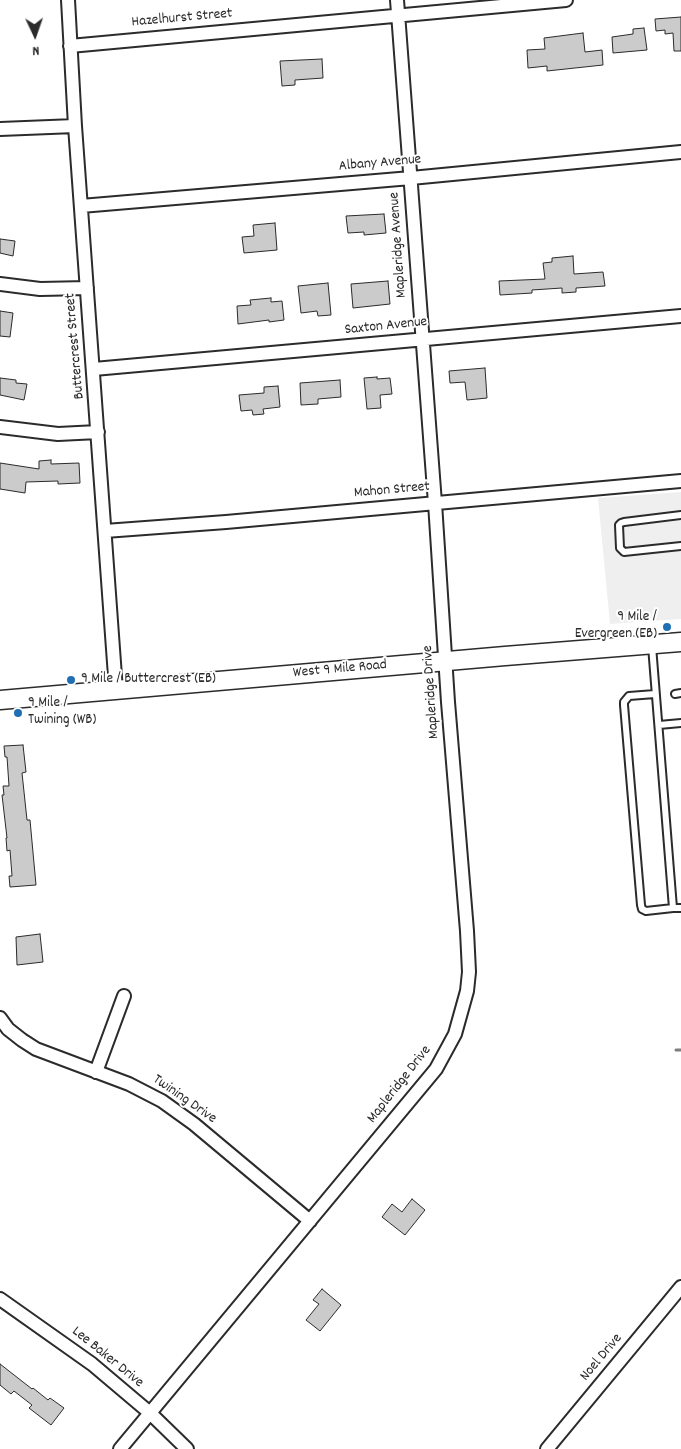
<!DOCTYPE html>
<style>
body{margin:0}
#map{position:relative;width:681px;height:1449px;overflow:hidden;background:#fff;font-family:Dekko,sans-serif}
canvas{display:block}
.north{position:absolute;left:10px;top:10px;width:50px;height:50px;-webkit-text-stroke:4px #fff;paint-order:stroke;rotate:177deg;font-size:14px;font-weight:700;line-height:20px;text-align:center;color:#2b2b2b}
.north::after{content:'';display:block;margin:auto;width:18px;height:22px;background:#2b2b2b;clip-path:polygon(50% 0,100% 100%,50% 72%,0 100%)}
</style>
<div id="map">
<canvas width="681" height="1449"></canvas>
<div class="north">N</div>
</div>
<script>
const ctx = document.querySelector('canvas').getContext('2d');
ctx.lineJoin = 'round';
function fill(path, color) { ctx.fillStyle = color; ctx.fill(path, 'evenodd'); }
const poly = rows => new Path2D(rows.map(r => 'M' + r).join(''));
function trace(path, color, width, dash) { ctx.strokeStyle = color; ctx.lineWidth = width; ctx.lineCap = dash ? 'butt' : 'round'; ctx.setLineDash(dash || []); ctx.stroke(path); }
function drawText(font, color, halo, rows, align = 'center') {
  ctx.font = font + ' Dekko,sans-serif'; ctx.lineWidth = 4; ctx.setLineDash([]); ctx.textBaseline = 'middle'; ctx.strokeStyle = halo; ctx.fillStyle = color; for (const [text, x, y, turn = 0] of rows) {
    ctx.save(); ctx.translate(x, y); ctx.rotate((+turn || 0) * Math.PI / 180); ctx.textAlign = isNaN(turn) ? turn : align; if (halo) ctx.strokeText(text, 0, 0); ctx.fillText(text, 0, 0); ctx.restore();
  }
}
fill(poly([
 [681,492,681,619,610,624,598,498]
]), '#efefef');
trace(poly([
 [676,1050,681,1050]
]), '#7e7e7e', 3);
const building = poly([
 [681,17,681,51,674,51,673,33,665,34,665,30,656,31,655,19,681,17],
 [644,28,647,50,613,53,612,37,633,34,633,29,644,28],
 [583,33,585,52,602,50,603,65,547,71,547,66,528,68,527,50,545,49,544,38,583,33],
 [322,59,323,78,295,80,295,85,282,86,280,61,322,59],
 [384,214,386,233,364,235,364,232,348,233,346,216,384,214],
 [275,223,277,250,244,253,242,237,254,236,253,225,275,223],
 [0,239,15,241,13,256,0,253,0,239],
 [573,256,574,274,603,272,605,286,576,288,576,292,562,293,562,288,532,290,532,293,500,295,499,281,545,279,543,263,552,262,552,258,573,256],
 [388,281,390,304,353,308,351,284,388,281],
 [328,283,331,315,318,316,317,311,301,313,298,286,328,283],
 [271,298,271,302,282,301,284,320,269,322,269,320,238,324,237,306,251,305,250,300,271,298],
 [0,311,13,313,10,337,0,336,0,311],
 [485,368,487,398,467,400,465,382,450,383,449,371,485,368],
 [377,377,377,379,390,378,392,394,380,395,381,408,367,409,364,378,377,377],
 [0,378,16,380,16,383,27,384,24,400,0,395,0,378],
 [340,380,341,397,318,399,318,404,301,405,300,383,340,380],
 [278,386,280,407,263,409,264,414,253,415,252,410,241,411,239,395,264,393,264,387,278,386],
 [51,460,51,464,79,463,80,483,58,484,58,481,26,482,25,493,0,489,0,463,39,469,39,461,51,460],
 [23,745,26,772,22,773,27,820,30,820,36,885,10,887,9,876,12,876,10,850,7,851,6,838,7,838,2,795,4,795,3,786,9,786,7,757,5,757,4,746,23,745],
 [40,934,43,962,17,965,16,937,40,934],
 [412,1199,425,1210,405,1235,382,1217,392,1204,402,1212,412,1199],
 [322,1289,341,1305,320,1331,306,1320,319,1304,313,1300,322,1289],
 [0,1364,32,1389,33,1388,48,1400,50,1398,64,1408,51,1425,29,1408,32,1405,14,1391,11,1394,0,1385,0,1364]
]);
fill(building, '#cbcbcb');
trace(building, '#2b2b2b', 1);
const service = poly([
 [681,515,624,522,621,523,619,525,620,548,624,552,681,546],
 [652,646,673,908,681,908],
 [655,694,629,696,624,702,624,705,641,905,642,909,646,911,673,908],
 [675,694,681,693],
 [659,725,681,723]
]);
const minor = poly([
 [68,0,75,126,116,690],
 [70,46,566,0],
 [0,129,75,126],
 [81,206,411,178,681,152],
 [0,284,40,289,87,288],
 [94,369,681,316],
 [0,427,58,434,98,432],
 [105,531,226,522,681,481],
 [0,1018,8,1029,22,1040,36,1049,129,1084,162,1101,194,1124,310,1221],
 [96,1072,124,996],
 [0,1299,92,1364,150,1413,187,1449],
 [120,1449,436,1069,455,1034,467,991,469,972,467,931,448,702,435,503,397,0],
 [547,1449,681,1287]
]);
const secondary = poly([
 [0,700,505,656,681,642]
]);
trace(service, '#2b2b2b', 10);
trace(minor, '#2b2b2b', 16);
trace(secondary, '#2b2b2b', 21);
trace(service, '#fff', 6);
trace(minor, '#fff', 12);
trace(secondary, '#fff', 18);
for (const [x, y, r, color] of [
 [667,627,5,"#1f6fb2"],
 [71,680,5,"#1f6fb2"],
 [18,713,5,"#1f6fb2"]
]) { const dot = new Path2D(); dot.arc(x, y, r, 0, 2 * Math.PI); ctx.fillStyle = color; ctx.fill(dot); trace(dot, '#fff', 2); }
drawText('15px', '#2b2b2b', '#fff', [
 ["Hazelhurst Street",182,19,-5],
 ["Albany Avenue",380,164,-5],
 ["Mapleridge Avenue",399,245,-94],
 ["Saxton Avenue",386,327,-6],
 ["Buttercrest Street",76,346,-95],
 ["Mahon Street",392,491,-5],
 ["West 9 Mile Road",340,670,-5],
 ["Mapleridge Drive",432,692,-94],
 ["Mapleridge Drive",400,1085,-52],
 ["Twining Drive",184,1100,35],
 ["Lee Baker Drive",107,1358,39],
 ["Noel Drive",602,1358,-50]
]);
drawText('15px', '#2b2b2b', '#fff', [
 ["9 Mile /",657,618,"right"],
 ["Evergreen (EB)",657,635,"right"],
 ["9 Mile / Buttercrest (EB)",81,680],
 ["9 Mile /",28,704],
 ["Twining (WB)",28,721]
], 'left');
</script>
